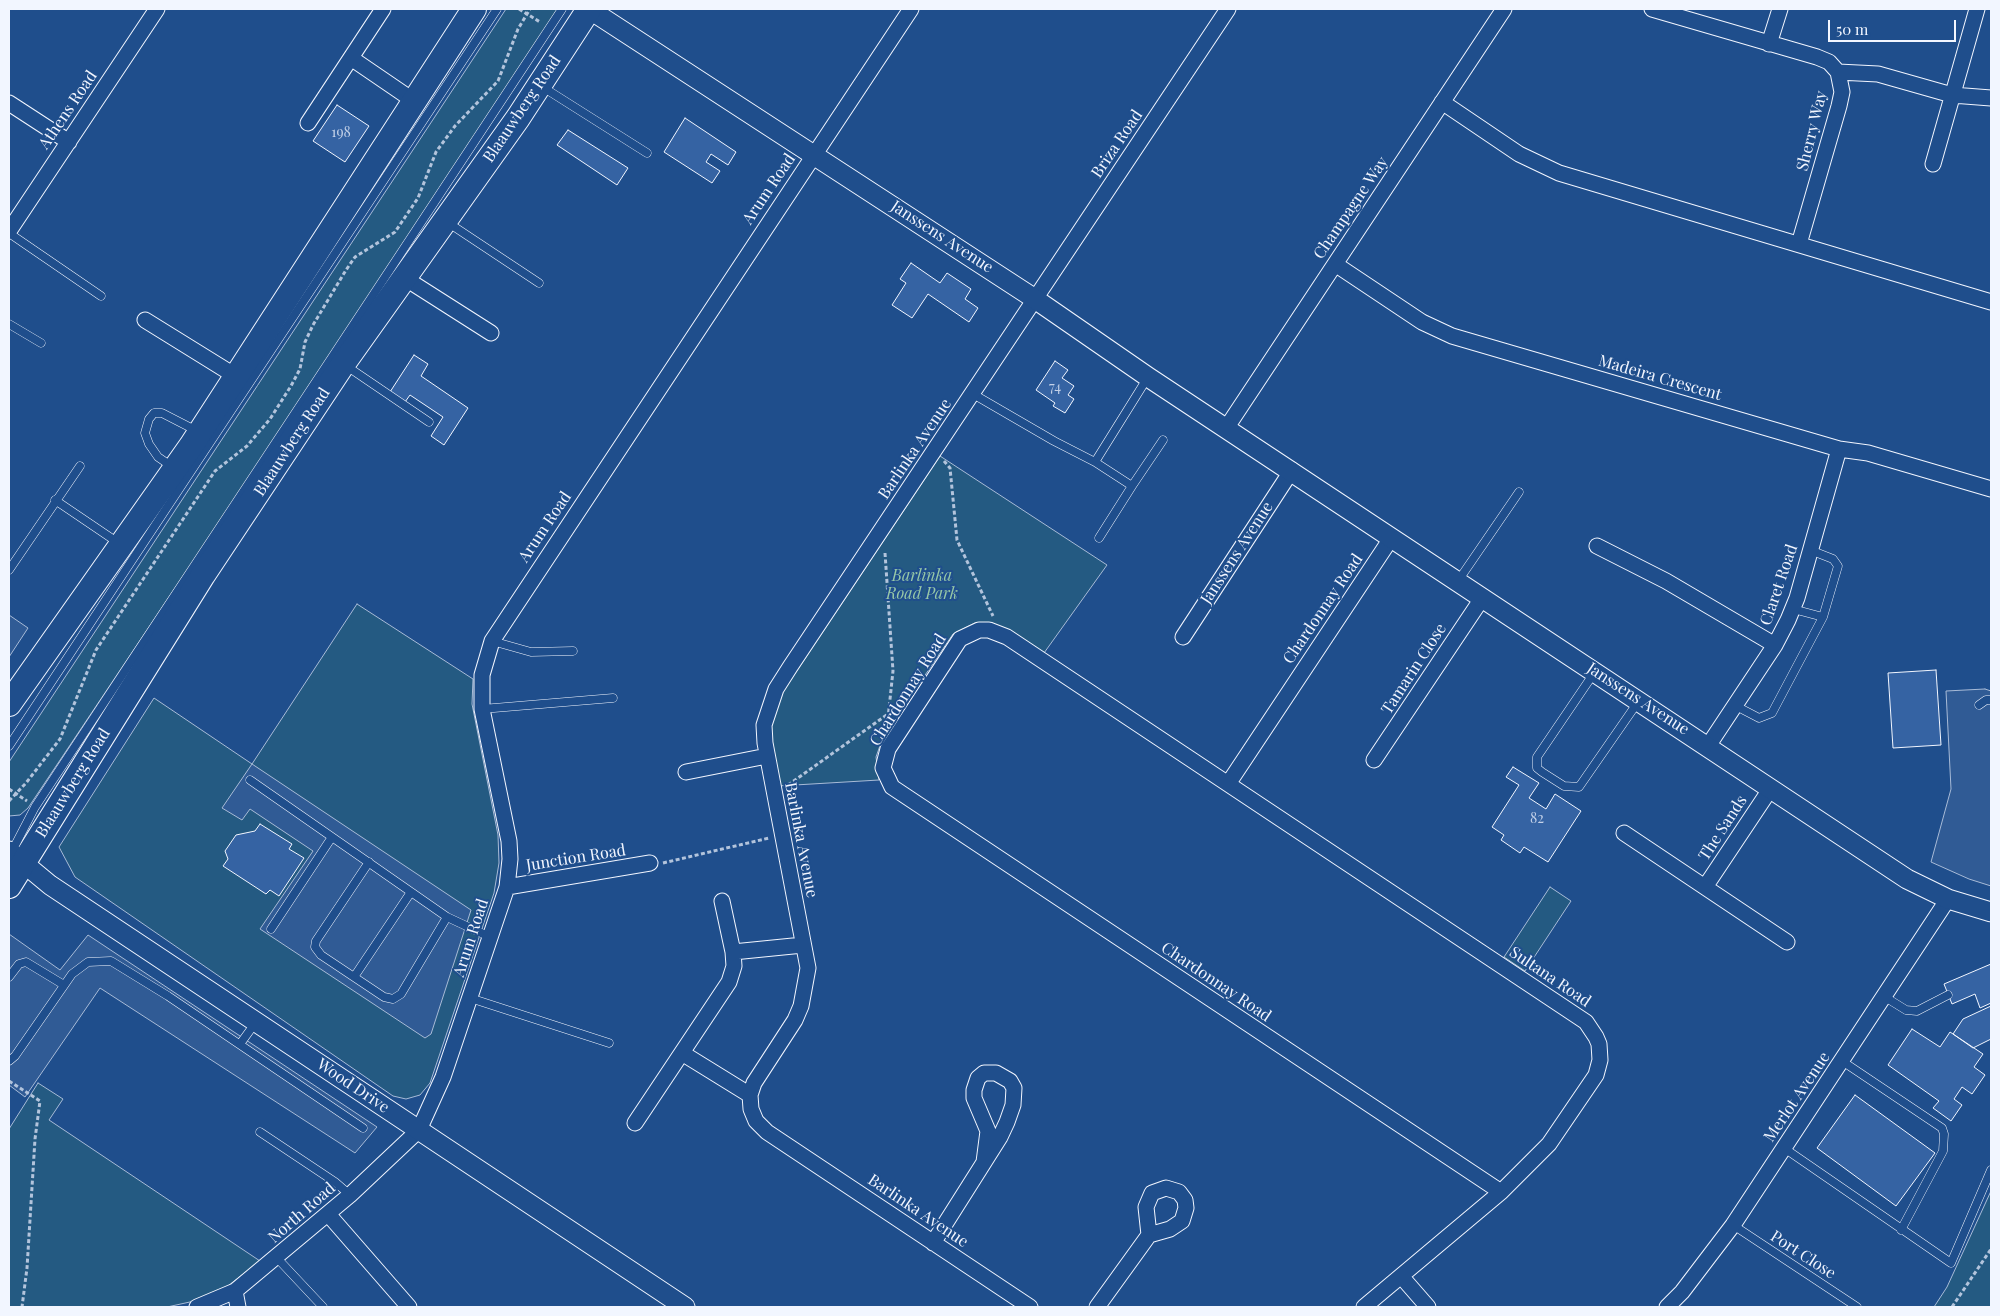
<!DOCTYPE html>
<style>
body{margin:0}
#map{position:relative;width:2000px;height:1316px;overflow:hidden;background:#1f4e8c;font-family:"Playfair Display",serif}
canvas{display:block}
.frame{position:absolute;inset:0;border:10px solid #f2f6ff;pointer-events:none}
.scale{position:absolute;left:1828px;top:20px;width:128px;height:22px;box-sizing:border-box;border:2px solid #f2f6ff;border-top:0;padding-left:6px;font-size:15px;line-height:18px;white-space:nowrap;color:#f2f6ff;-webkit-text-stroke:4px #1f4e8c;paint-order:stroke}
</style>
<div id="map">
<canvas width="2000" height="1316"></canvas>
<div class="frame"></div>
<div class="scale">50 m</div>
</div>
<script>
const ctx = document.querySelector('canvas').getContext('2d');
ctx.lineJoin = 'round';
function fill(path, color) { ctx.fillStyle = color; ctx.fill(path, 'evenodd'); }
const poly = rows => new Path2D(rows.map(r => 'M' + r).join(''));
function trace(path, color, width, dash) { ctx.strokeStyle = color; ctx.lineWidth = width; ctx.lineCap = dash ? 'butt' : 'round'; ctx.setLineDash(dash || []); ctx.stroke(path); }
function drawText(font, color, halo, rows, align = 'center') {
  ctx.font = font + ' "Playfair Display",serif'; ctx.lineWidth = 4; ctx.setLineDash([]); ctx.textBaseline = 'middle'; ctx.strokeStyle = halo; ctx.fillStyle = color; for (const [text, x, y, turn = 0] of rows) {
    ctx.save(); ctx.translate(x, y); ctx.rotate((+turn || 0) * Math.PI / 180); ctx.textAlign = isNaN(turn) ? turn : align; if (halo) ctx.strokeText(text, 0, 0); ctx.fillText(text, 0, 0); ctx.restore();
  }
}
const green = poly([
 [506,9,555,9,560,12,28,808,20,815,9,816,9,762,506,9],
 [940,456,1107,565,1044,653,1009,630,992,623,975,623,953,634,883,737,876,757,879,780,778,786,771,730,773,717,782,693,940,456],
 [357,604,473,679,472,704,498,835,499,863,494,893,430,1083,420,1095,406,1099,393,1096,75,877,59,847,154,698,252,764,357,604],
 [1550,887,1571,901,1525,971,1504,957,1550,887],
 [38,1083,63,1099,49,1120,260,1261,224,1289,199,1300,167,1307,9,1307,9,1129,38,1083],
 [1991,1191,1991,1307,1934,1307,1947,1287,1991,1191]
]);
fill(green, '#245a82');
trace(green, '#a8bbd7', 1);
const parking = poly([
 [9,615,28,628,9,657,9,615],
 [1985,689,1991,691,1991,886,1969,879,1931,862,1951,789,1946,691,1985,689],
 [252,764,471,910,431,1034,425,1038,260,929,313,851,250,809,242,820,222,808,252,764],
 [9,934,60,970,88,935,377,1127,355,1153,100,988,25,1097,9,1085,9,934]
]);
fill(parking, '#305b95');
trace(parking, '#a8bbd7', 1);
const building = poly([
 [337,105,369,126,345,162,313,141,337,105],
 [685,118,736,152,728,165,711,154,706,162,720,171,712,183,664,152,685,118],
 [568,130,628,168,617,185,557,145,568,130],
 [911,263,940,283,947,273,971,289,965,299,978,308,969,322,928,294,912,318,892,305,906,283,900,279,911,263],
 [414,355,428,364,421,376,468,408,444,445,431,436,443,417,410,395,405,402,390,392,414,355],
 [1055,361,1068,370,1062,378,1074,386,1068,395,1074,399,1065,413,1053,406,1055,403,1036,390,1055,361],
 [1936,670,1941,745,1893,748,1888,673,1936,670],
 [1513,767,1539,783,1529,798,1546,809,1555,794,1581,811,1548,862,1524,847,1520,853,1501,840,1504,835,1492,827,1519,785,1506,777,1513,767],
 [260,824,292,844,289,849,304,858,279,896,270,890,266,894,223,866,228,859,225,851,236,835,255,831,260,824],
 [1991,964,1991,1003,1980,1008,1975,994,1952,1004,1944,984,1991,964],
 [1991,1006,1991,1039,1973,1048,1953,1034,1963,1019,1991,1006],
 [1912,1029,1940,1047,1950,1032,1983,1054,1974,1067,1985,1075,1972,1094,1962,1087,1954,1099,1962,1105,1951,1121,1933,1108,1939,1101,1888,1065,1912,1029],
 [1855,1095,1935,1153,1896,1206,1817,1148,1855,1095]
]);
fill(building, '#3563a3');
trace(building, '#f2f6ff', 1);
const service = poly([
 [541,86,647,153],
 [447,222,539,283],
 [9,233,101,296],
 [9,324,41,343],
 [345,365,429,422],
 [973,394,1054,441,1095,462],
 [174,468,158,457,149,444,145,433,149,419,154,413,162,413,197,431],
 [1132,486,1163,440],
 [55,500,120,544],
 [1099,538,1132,486,1095,462,1148,377],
 [1810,550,1833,559,1838,566,1823,617],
 [9,570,80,466],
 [1458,581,1519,492],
 [492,641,531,652,573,651],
 [1594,673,1537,757,1537,768,1542,772,1564,786,1579,787,1638,702],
 [1979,705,1986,700,1991,700],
 [1736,706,1759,718,1772,713,1823,617,1793,609],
 [482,709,613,698],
 [9,746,497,9],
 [250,780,447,917,490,937],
 [11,853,35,807,562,9],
 [369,862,316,941,315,947,321,955,384,997,393,999,401,994,447,917],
 [271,929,332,837],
 [9,977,19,964,26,962,64,985],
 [354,977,411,892],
 [1885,997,1906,1010,1917,1011,1948,995],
 [470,998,609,1043],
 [240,1044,256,1022],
 [9,1061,15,1056,72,974,88,962,111,961,168,996,363,1128],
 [1842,1061,1942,1128,1944,1134,1943,1151,1901,1230],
 [260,1132,335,1182,350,1195],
 [1784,1148,1951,1263,1991,1170],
 [1733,1225,1857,1307],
 [277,1258,323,1307]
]);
const minor = poly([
 [1652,9,1817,57,1829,62,1838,72,1842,92,1839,106,1799,244],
 [1769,44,1780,9],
 [351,58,414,101],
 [1838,72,1878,74,1952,95,1991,98],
 [1442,102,1519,154,1559,173,1991,302],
 [9,103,69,142],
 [308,123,383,9],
 [1933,164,1977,9],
 [9,231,157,9],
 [1335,264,1422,322,1452,336,1839,449,1868,453,1991,489],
 [403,277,491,333],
 [145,320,237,377],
 [1227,427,1504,9],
 [1597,546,1666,581,1775,645],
 [1183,637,1292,470],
 [1708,746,1775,645,1788,620,1797,598,1839,449],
 [1374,760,1483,597],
 [686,772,767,756],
 [1228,784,1392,537],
 [1624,833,1787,942],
 [507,887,650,863],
 [1705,887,1771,788],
 [733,952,803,945],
 [682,1053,750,1095],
 [635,1123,729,982,734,966,733,952,722,901],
 [328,1214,409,1307],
 [933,1243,1000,1137,1007,1122,1013,1105,1014,1088,1010,1081,996,1073,984,1073,978,1078,974,1090,974,1098,988,1131,984,1162],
 [1401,1276,1428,1307],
 [235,1291,238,1307],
 [197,1307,235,1291,350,1195,419,1130,443,1077,507,887,510,859,509,841,482,709,482,675,492,641,911,9],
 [1030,1307,767,1132,756,1121,751,1109,750,1095,754,1083,795,1020,801,1006,808,968,765,743,764,725,776,689,790,667,1228,9],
 [1097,1307,1149,1235,1170,1229,1182,1221,1186,1208,1185,1200,1179,1192,1166,1188,1152,1193,1146,1207,1149,1235],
 [1364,1307,1501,1192,1549,1144,1596,1075,1600,1060,1599,1044,1596,1037,1586,1022,1007,637,989,630,979,630,960,639,888,749,883,768,892,787,1501,1192],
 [1667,1307,1682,1292,1733,1225,1948,899]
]);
const tertiary = poly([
 [589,9,1035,299,1148,377,1907,879,1948,899,1991,912],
 [9,851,50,885,685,1307]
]);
const primary = poly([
 [9,704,191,446,474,9],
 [9,886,203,575,343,364,518,118,589,9]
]);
trace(service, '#f2f6ff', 9);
trace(minor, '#f2f6ff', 17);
trace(tertiary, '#f2f6ff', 21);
trace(primary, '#f2f6ff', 26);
trace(poly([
 [519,9,540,22],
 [944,461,950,468,957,540,993,616],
 [885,553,893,671,888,718],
 [788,785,895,709],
 [9,789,27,801],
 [9,801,26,783,60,739,96,650,215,471,247,446,270,419,291,386,300,369,305,342,313,325,346,270,355,257,395,232,418,198,436,152,455,126,498,81,518,29,530,9],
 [663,863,769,838],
 [9,1081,40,1101,35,1139,27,1268,22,1307],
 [1952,1307,1991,1249]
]), '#b3c4dc', 3, [4, 2.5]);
trace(service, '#1f4e8c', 8);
trace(minor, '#1f4e8c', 15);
trace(tertiary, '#1f4e8c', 19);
trace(primary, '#1f4e8c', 24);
drawText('14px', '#c3d1e8', null, [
 ["198",341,133],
 ["74",1055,388],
 ["82",1537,819]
]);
drawText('16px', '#f2f6ff', '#1f4e8c', [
 ["Blaauwberg Road",522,109,-56],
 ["Athens Road",68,110,-56],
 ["Sherry Way",1812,131,-76],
 ["Briza Road",1117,144,-56],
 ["Arum Road",769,189,-56],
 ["Champagne Way",1351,208,-56],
 ["Janssens Avenue",942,237,33],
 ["Madeira Crescent",1660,378,16],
 ["Blaauwberg Road",292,442,-57],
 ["Barlinka Avenue",915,449,-56],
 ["Arum Road",545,527,-56],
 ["Janssens Avenue",1237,553,-57],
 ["Claret Road",1779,585,-71],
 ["Chardonnay Road",1323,609,-56],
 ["Tamarin Close",1414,669,-57],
 ["Chardonnay Road",908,690,-58],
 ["Janssens Avenue",1638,699,33],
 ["Blaauwberg Road",73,783,-58],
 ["The Sands",1723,828,-57],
 ["Barlinka Avenue",801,840,79],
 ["Junction Road",576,858,-9],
 ["Arum Road",471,938,-72],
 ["Sultana Road",1550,977,34],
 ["Chardonnay Road",1216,982,34],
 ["Wood Drive",353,1086,34],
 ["Merlot Avenue",1797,1097,-56],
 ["Barlinka Avenue",918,1211,34],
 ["North Road",302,1213,-41],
 ["Port Close",1803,1255,33]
]);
drawText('italic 16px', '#97c8a6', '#1f4e8c', [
 ["Barlinka",922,576],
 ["Road Park",922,594]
]);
</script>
